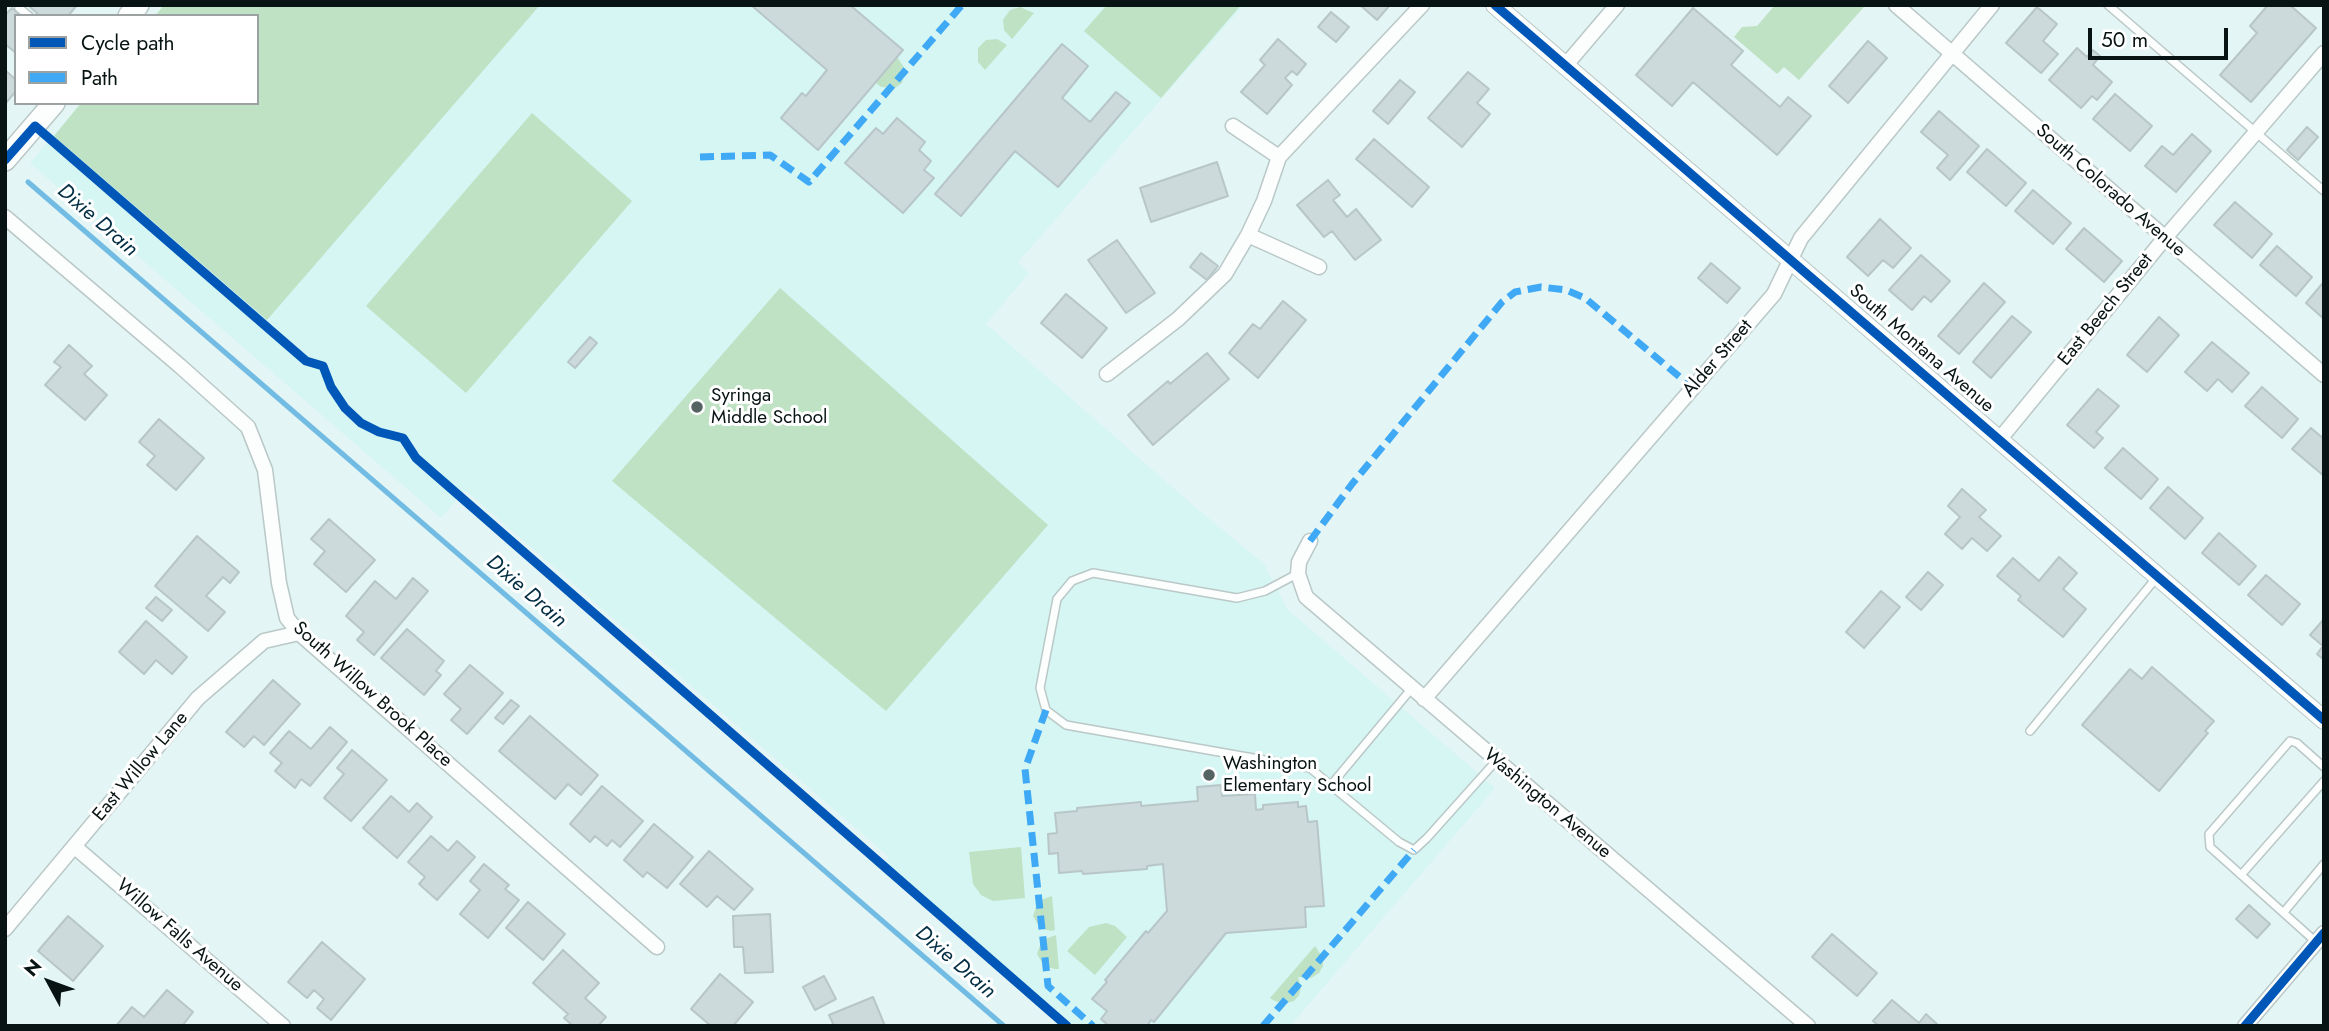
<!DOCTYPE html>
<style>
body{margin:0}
#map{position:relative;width:2329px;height:1031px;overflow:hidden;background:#e3f5f4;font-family:Jost,sans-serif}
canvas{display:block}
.frame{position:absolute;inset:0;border:7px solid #081413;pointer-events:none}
.legend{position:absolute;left:14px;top:14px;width:245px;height:91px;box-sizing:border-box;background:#fff;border:2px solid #9ca1a1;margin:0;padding:9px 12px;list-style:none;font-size:21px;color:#081413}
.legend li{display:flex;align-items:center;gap:14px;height:35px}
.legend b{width:35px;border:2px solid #9ca1a1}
.north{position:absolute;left:14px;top:947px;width:70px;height:70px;-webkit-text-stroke:5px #fff;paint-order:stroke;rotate:311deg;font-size:19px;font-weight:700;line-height:28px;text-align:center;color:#081413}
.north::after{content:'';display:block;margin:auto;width:24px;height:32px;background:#081413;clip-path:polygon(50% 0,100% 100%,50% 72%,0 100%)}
.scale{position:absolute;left:2088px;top:28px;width:140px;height:32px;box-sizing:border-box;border:4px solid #081413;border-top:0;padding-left:9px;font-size:21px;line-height:24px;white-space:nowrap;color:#081413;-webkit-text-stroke:5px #fff;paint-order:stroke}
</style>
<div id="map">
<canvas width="2329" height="1031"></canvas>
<div class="frame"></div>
<ul class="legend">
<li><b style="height:9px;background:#0057b8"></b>Cycle path</li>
<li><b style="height:9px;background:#3fa9f5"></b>Path</li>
</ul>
<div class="north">N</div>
<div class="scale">50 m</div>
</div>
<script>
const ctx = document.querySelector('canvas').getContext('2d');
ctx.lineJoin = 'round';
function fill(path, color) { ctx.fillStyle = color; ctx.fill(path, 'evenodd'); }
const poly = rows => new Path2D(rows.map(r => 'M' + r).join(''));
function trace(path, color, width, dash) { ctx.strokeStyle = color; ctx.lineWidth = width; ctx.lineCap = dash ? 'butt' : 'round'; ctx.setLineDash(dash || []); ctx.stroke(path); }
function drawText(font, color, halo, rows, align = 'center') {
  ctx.font = font + ' Jost,sans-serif'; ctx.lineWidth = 6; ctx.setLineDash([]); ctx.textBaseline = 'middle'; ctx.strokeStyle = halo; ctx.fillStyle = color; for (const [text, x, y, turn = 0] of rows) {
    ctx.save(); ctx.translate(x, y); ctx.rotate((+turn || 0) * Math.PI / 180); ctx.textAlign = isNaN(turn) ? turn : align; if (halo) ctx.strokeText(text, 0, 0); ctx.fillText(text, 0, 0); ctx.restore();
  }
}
fill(poly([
 [164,5,1244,5,1018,262,1029,273,986,324,1195,507,1264,564,1288,610,1495,788,1290,1026,1074,1026,884,864,889,857,465,490,441,518,30,163,81,103,257,103,257,16,155,16]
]), '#d5f6f3');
fill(poly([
 [164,5,540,5,267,320,54,136,81,103,257,103,257,16,155,16],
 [1107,5,1241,5,1161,98,1084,31],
 [1775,5,1862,5,1864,7,1799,80,1784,67,1777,74,1734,37,1742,27,1757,26],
 [1020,7,1034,13,1012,39,1004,30,1003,20,1010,10],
 [997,39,1007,45,985,70,978,62,978,48,986,40],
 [897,57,905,69,902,83,895,88,881,87,875,82],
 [532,113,632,201,466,393,366,306],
 [780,288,1048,525,886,711,612,481],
 [1021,847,1025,898,993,901,981,895,973,884,969,852],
 [1052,896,1055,930,1051,931,1040,928,1033,916,1038,901],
 [1106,923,1115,926,1127,937,1095,975,1067,951,1089,927],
 [1056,935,1059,969,1055,969,1044,966,1037,954,1042,940],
 [1315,946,1323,958,1323,966,1319,973,1311,978,1298,977,1301,988,1299,995,1294,1001,1283,1004,1273,1000,1270,998]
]), '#bfe2c5');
trace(poly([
 [28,182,1004,1026]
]), '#72bce4', 5);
const building = poly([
 [28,5,77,5,68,16,40,16,28,5],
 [751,5,850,5,903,50,818,150,781,118,802,93,806,96,827,70,751,5],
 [1360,5,1390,5,1377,20,1360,5],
 [2268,5,2290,5,2316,28,2251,102,2220,75,2257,33,2250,26,2268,5],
 [2037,7,2057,24,2043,41,2058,54,2041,73,2006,43,2037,7],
 [12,8,21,16,16,16,16,53,5,44,5,15,12,8],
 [1693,8,1743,51,1731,65,1780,107,1788,97,1811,116,1777,155,1693,82,1672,106,1636,75,1693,8],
 [1331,12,1349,27,1336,42,1318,27,1331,12],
 [1278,39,1306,64,1297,75,1292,71,1285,78,1292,85,1267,114,1241,92,1265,65,1260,60,1278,39],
 [1868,41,1887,58,1848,103,1829,86,1868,41],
 [1062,44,1088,66,1062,98,1090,122,1116,92,1130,103,1058,187,1015,151,961,216,935,194,1062,44],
 [2077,48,2087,57,2093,50,2100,56,2093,65,2112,82,2097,100,2092,96,2081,108,2049,80,2077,48],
 [5,70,16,80,16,91,5,104,5,70],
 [1468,72,1489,89,1477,103,1490,114,1462,147,1428,118,1468,72],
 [1400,80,1415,92,1388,124,1373,111,1400,80],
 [2115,94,2152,126,2130,151,2093,119,2115,94],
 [1939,111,1979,146,1950,180,1937,168,1948,155,1921,132,1939,111],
 [897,118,925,142,919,150,931,161,924,170,934,178,903,213,845,163,876,128,883,134,897,118],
 [2307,127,2318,137,2298,160,2287,150,2307,127],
 [2192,134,2211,151,2176,192,2145,166,2162,146,2173,155,2192,134],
 [1374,139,1429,187,1412,207,1356,159,1374,139],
 [1987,149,2026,183,2006,206,1967,172,1987,149],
 [1217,162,1228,196,1151,222,1140,188,1217,162],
 [1328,180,1340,195,1333,200,1347,217,1356,209,1381,240,1355,260,1332,231,1324,237,1297,205,1328,180],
 [2033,190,2071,223,2053,244,2015,211,2033,190],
 [2235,202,2272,234,2252,258,2214,225,2235,202],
 [1880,219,1911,248,1893,268,1883,260,1868,276,1847,257,1880,219],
 [2084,228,2122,261,2104,282,2066,249,2084,228],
 [1117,240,1155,293,1126,313,1088,260,1117,240],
 [2277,246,2312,277,2296,296,2260,265,2277,246],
 [1201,253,1218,266,1207,280,1190,267,1201,253],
 [1921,255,1950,281,1931,302,1924,296,1912,310,1889,290,1921,255],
 [1711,263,1740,288,1727,303,1698,278,1711,263],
 [1984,283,2005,302,1959,354,1938,336,1984,283],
 [2322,284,2324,285,2324,319,2306,303,2322,284],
 [1066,294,1107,328,1082,358,1041,323,1066,294],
 [1283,301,1306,320,1258,378,1229,353,1253,324,1260,329,1283,301],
 [2012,316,2031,332,1991,378,1973,362,2012,316],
 [2159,317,2179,335,2147,372,2127,355,2159,317],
 [590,337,597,343,575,368,568,362,590,337],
 [2212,342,2249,373,2232,392,2218,379,2207,391,2185,372,2212,342],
 [69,345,92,366,84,374,107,395,85,420,45,385,61,367,54,362,69,345],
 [1207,353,1229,379,1153,445,1128,415,1168,381,1170,384,1207,353],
 [2262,387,2298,419,2282,438,2245,406,2262,387],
 [2098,389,2119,406,2096,432,2103,438,2094,448,2067,425,2098,389],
 [159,419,204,458,176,490,147,465,155,456,139,442,159,419],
 [2311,428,2324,439,2324,476,2292,449,2311,428],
 [2123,448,2158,479,2141,499,2105,468,2123,448],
 [2168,487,2203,518,2185,539,2150,508,2168,487],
 [1962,489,1986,510,1979,517,2001,536,1987,551,1972,538,1962,549,1945,534,1960,517,1948,506,1962,489],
 [329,519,375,560,346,592,314,564,325,551,311,539,329,519],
 [2219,533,2256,566,2239,585,2202,553,2219,533],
 [197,536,239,572,230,583,223,577,206,596,225,612,208,631,155,586,197,536],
 [2059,557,2077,573,2063,589,2086,609,2063,637,2018,600,2021,596,1997,576,2013,558,2039,581,2059,557],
 [1928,572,1943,585,1921,610,1906,597,1928,572],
 [2266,575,2300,604,2282,625,2248,595,2266,575],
 [413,578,428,591,374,655,357,640,364,632,346,616,375,581,396,599,413,578],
 [1881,591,1900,607,1864,648,1846,632,1881,591],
 [156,597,172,610,162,621,146,608,156,597],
 [2324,619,2324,660,2317,654,2323,646,2310,635,2324,619],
 [146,621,187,657,172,674,156,660,144,674,119,652,146,621],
 [407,629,444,661,436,671,441,675,424,695,381,658,407,629],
 [470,665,503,693,467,734,451,720,461,709,444,694,470,665],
 [2152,667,2214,721,2205,731,2208,733,2159,791,2082,725,2130,669,2142,679,2152,667],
 [273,680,300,704,264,745,254,736,244,747,226,732,273,680],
 [511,700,519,706,503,724,495,718,511,700],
 [530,716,598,775,581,795,568,784,555,799,499,751,530,716],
 [330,727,347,742,310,786,301,779,295,788,275,771,282,763,270,753,289,731,311,749,330,727],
 [352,750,387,780,351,821,324,798,344,774,337,768,352,750],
 [1221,785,1222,796,1255,794,1256,810,1263,809,1263,805,1298,802,1298,807,1306,806,1308,822,1317,821,1324,906,1305,907,1306,927,1226,933,1154,1022,1151,1020,1147,1026,1109,1026,1101,1019,1107,1011,1092,999,1107,982,1105,980,1146,931,1148,933,1167,911,1163,864,1147,866,1147,869,1083,874,1082,871,1059,873,1058,853,1049,854,1048,834,1057,833,1055,813,1077,811,1077,808,1141,802,1141,806,1198,801,1197,787,1221,785],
 [602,786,643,821,620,847,612,840,607,846,595,836,590,842,570,824,602,786],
 [391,796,409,812,417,803,432,817,397,858,363,828,391,796],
 [654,824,693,857,667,888,647,872,643,877,624,860,654,824],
 [431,836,448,851,457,841,475,857,437,900,419,884,425,877,408,862,431,836],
 [709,851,753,889,734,910,717,896,707,907,680,884,709,851],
 [484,864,509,885,505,889,519,900,488,938,460,914,480,890,470,881,484,864],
 [528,902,565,934,543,960,506,928,528,902],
 [2249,905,2270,924,2257,938,2236,919,2249,905],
 [770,914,773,972,745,973,743,947,734,947,733,916,770,914],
 [68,916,103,946,73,981,38,951,68,916],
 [1832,934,1877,973,1857,996,1812,957,1832,934],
 [322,942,365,979,331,1020,317,1008,324,999,314,990,307,998,288,982,322,942],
 [563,950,599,983,585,998,606,1017,598,1026,573,1026,564,1018,568,1014,533,983,563,950],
 [720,974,753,1002,733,1026,711,1026,691,1009,720,974],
 [824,976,836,999,815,1010,803,987,824,976],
 [167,990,193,1012,182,1026,116,1026,132,1007,144,1017,167,990],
 [873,997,885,1026,834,1026,829,1015,873,997],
 [1892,1000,1919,1023,1926,1014,1939,1026,1879,1026,1873,1021,1892,1000]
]);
fill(building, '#ccdadb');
trace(building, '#b8c6c7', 2);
const service = poly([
 [2108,5,2324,191],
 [19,8,29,16],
 [1297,574,1265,591,1237,598,1093,573,1072,581,1057,599,1040,688,1046,710,1066,725,1310,768,1399,842,1414,850,1427,838,1496,761],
 [2030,731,2157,577],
 [1331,785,1412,688],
 [2241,875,2324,781],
 [2284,912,2324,864],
 [2316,942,2210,847,2209,834,2290,741,2297,743,2324,767]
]);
const minor = poly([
 [1896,5,2324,375],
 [1565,66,1617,5],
 [1233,126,1279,157],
 [5,217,180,366,248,427,265,470,279,583,287,618,299,633,657,947],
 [1248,235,1319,267],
 [1107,374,1178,319,1225,274,1248,235,1264,201,1279,157,1422,5],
 [1999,440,2164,239,2324,53],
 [1310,541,1299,562,1298,574,1306,597,1808,1026],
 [1424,699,1774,294,1801,238,1992,5],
 [75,847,283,1026],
 [5,929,198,698,264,641,299,633],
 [2245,1026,2324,933]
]);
const tertiary = poly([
 [1495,5,2324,720]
]);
const secondary = poly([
 [129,16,138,5],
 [5,160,54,103]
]);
trace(service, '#bac8c7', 10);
trace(minor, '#bac8c7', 17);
trace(tertiary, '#bac8c7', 20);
trace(secondary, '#bac8c7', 24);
trace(service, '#fbfefd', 7);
trace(minor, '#fbfefd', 14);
trace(tertiary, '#fbfefd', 18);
trace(secondary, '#fbfefd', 21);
trace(poly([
 [700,157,770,155,809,182,962,5],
 [1310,541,1352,484,1502,302,1515,292,1541,287,1566,290,1585,298,1693,388],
 [1046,710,1025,769,1048,986,1093,1026],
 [1263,1026,1414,850]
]), '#3fa9f5', 7, [14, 7]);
trace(poly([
 [1495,5,2324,720],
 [5,160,35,126,306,361,323,366,331,387,345,408,361,423,379,432,403,438,416,458,1067,1026],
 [2245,1026,2324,933]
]), '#0057b8', 9);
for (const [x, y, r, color] of [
 [697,407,7,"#556362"],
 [1209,775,7,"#556362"]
]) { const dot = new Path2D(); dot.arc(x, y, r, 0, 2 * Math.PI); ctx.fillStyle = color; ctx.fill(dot); trace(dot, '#fff', 2.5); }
drawText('19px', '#081413', '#fff', [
 ["South Colorado Avenue",2110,191,41],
 ["East Beech Street",2106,310,-51],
 ["South Montana Avenue",1921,349,41],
 ["Alder Street",1718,359,-49],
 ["South Willow Brook Place",372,695,42],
 ["East Willow Lane",141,767,-50],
 ["Washington Avenue",1547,804,40],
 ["Willow Falls Avenue",179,936,41]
]);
drawText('19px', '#081413', '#fff', [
 ["Syringa",711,396],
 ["Middle School",711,418],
 ["Washington",1223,764],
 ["Elementary School",1223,786]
], 'left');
drawText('italic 21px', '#012d43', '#fff', [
 ["Dixie Drain",97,221,41],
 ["Dixie Drain",526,592,41],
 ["Dixie Drain",955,963,41]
]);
</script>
